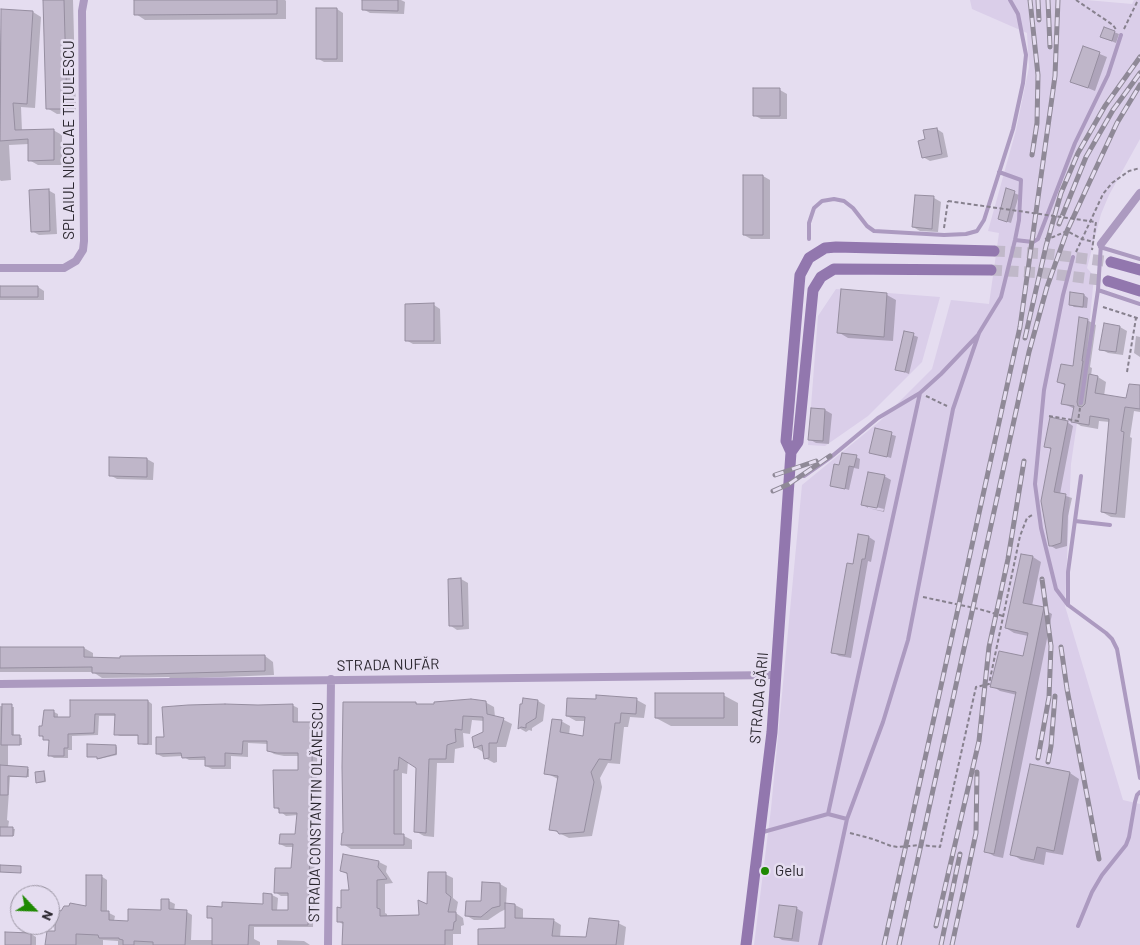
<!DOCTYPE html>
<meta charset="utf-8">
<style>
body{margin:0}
#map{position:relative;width:1140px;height:945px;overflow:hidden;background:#e5ddf0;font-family:Barlow,sans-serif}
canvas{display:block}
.north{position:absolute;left:10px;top:885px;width:50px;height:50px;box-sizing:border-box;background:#e5ddf0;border:1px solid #9a94a2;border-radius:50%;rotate:114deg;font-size:14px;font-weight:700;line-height:20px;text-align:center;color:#2a262e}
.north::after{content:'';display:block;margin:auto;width:18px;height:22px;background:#1e8901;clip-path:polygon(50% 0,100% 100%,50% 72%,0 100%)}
</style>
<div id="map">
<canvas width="1140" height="945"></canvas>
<div class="north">N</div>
</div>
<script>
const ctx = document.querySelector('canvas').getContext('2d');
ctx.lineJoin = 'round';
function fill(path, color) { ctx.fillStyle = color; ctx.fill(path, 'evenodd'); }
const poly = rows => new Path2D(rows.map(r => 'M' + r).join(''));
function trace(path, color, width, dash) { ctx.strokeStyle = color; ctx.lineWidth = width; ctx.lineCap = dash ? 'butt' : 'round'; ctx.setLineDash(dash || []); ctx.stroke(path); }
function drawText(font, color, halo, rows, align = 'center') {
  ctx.font = font + ' Barlow,sans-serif'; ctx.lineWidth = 5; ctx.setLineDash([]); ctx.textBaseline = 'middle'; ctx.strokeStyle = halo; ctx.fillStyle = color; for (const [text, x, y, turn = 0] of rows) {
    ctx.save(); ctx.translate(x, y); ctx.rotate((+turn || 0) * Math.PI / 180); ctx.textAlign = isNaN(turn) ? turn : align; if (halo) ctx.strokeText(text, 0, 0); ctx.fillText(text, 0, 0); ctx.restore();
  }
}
fill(poly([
 [970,0,1086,0,1132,4,1134,0,1140,0,1140,139,1109,195,1101,214,1087,268,1094,276,1086,361,1071,464,1065,606,1123,800,1140,804,1140,945,754,945,771,809,802,485,880,421,932,369,951,300,989,304,999,233,988,231,1016,130,1029,67,1027,33,972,9],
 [836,289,940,297,922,362,868,416,825,446,808,445,818,316]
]), '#dacee9');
fill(poly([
 [45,0,73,0,76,113,57,114,47,108],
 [136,0,285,0,286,1,286,19,145,20,136,14],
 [363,0,401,0,405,2,404,14,370,13,363,9],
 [337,9,343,13,343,62,324,62,317,58],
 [2,10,33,12,41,17,35,108,21,107,22,131,53,130,62,135,62,165,38,165,29,160,29,144,9,145,11,180,1,181,0,180,0,45],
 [1104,28,1119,34,1116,43,1101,37],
 [1083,47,1107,57,1095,91,1071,81],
 [780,90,787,94,787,119,761,119,754,115],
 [937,129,943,133,948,157,930,161,923,157,927,140],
 [744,176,763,176,770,180,770,239,751,239,744,235],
 [48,190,55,194,57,234,39,235,32,231],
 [1007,190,1019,195,1011,223,999,219],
 [916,196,934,198,941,202,938,232,920,231,913,227],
 [0,287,38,287,44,291,44,300,0,300],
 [842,291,887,295,896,300,893,341,848,338,838,332],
 [1071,294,1084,295,1088,298,1087,308,1074,307,1070,304],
 [434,305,440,309,441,344,413,344,406,340],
 [1087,320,1096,325,1090,367,1092,368,1091,376,1098,377,1106,382,1104,396,1127,400,1140,387,1140,412,1134,411,1130,437,1132,438,1125,518,1111,517,1102,512,1110,422,1099,421,1098,429,1081,426,1073,421,1075,409,1062,403,1066,386,1059,382,1074,368],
 [1120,327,1127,331,1123,355,1108,353,1101,349],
 [905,332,918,337,909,374,896,369],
 [1136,336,1140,337,1140,357,1134,353],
 [812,409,825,410,832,414,829,444,816,443,809,439],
 [1067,422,1073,426,1060,494,1072,498,1068,516,1067,546,1056,549,1051,546,1052,450,1046,446],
 [876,430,896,436,891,458,871,452],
 [856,457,860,459,859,469,854,468,849,490,832,485,840,467],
 [147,459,154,463,153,480,117,479,110,475],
 [884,476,891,480,884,512,868,508,883,511,884,509,868,505,868,508,862,504],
 [859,536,869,537,875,541,871,562,868,561,851,658,839,656,833,652],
 [1033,557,1041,562,1032,606,1043,609,1052,614,1003,858,994,856,985,851,1017,695,1000,691,992,686,1024,658,1028,636,1014,633,1006,628],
 [461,579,468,583,469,629,457,630,451,626],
 [0,648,84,648,93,653,93,658,265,656,273,662,274,675,171,679,169,677,102,678,93,672,0,672],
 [723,695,738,703,738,726,671,726,656,718],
 [597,696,637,700,646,705,644,718,630,717,628,727,624,727,620,764,608,763,600,778,602,787,592,836,569,838,551,829,558,779,546,773,561,721,570,726,569,735,584,737,586,721,576,721,567,716,597,700],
 [148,701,152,704,152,745,144,745,139,743,139,736,120,736,115,734,116,716,99,716,98,735,72,736,72,750,68,750,68,758,54,758,49,755,50,742,40,735,43,728,45,711,54,712,58,714,58,718,71,718],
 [538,701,545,705,543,721,532,728,532,731,529,730,526,732,519,728,521,705],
 [485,702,494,707,495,717,504,720,512,724,506,747,497,747,497,762,494,763,485,758,483,752,475,747,484,733,484,721,472,720,470,734,463,733,464,747,455,749,454,763,437,763,434,837,424,836,415,831,417,768,408,761,407,774,402,773,402,835,412,840,412,849,351,849,343,844,416,703,419,705],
 [292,705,298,708,298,724,312,723,318,726,313,927,254,927,254,939,260,942,260,945,118,945,118,941,103,940,103,945,47,945,56,933,62,912,87,907,101,876,107,880,107,912,115,916,114,921,129,922,162,912,169,901,175,904,174,911,187,912,192,915,191,940,213,940,214,920,208,917,264,906,272,895,278,898,277,911,289,911,289,896,281,896,275,892,292,869,294,847,286,847,280,844,296,836,298,815,286,816,275,807,299,771,299,756,284,756,274,754,268,750,268,744,248,743,248,757,231,756,231,769,212,769,206,766,206,760,189,760,182,756,163,757,157,754,165,738],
 [0,706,14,707,14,737,22,738,22,745,8,745,8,767,29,769,29,777,10,777,7,820,9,821,8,828,15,829,14,836,0,836],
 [116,746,117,747,117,755,99,759,98,757,90,757],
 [1031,765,1070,773,1079,779,1063,855,1046,852,1044,865,1021,860,1012,854],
 [43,772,45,773,46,782,39,783,37,782],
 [344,855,379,862,387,866,386,872,393,883,385,884,385,913,387,914,387,917,420,916,429,905,445,874,453,878,453,898,458,902,456,913,463,918,464,925,461,926,461,934,453,934,453,945,343,945,344,925,338,921,342,909,351,891,349,875,341,871],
 [483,883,500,884,507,888,506,905,515,905,523,909,523,920,553,920,561,925,560,938,587,938,618,923,626,927,624,945,511,945,506,909,500,912,488,920,474,920,467,916,482,902],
 [796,908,803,912,799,942,782,940,776,936],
 [31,934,36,937,36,945,7,945],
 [277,940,304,941,310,945,277,945]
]), '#0003');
const building = poly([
 [43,0,64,0,67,109,46,109,43,0],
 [134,0,277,0,277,14,134,15,134,0],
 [362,0,398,0,398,11,362,10,362,0],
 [316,8,337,8,337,59,316,59,316,8],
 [1,9,33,11,27,104,13,103,15,130,54,129,54,160,28,161,28,139,0,141,1,9],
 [1104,27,1115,31,1112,41,1100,37,1104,27],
 [1083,46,1100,52,1088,88,1070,82,1083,46],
 [753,88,780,88,780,116,753,116,753,88],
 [937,128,942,154,922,158,918,141,925,139,923,130,937,128],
 [743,175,763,175,763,235,743,235,743,175],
 [1006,188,1015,191,1007,222,998,219,1006,188],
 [49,189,50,231,31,232,29,190,49,189],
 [915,195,934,196,932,229,912,227,915,195],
 [0,286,38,286,38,297,0,297,0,286],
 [841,289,887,293,884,337,837,333,841,289],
 [1070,292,1084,294,1083,307,1069,305,1070,292],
 [434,303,434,341,405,341,405,304,434,303],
 [1079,317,1088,319,1082,361,1083,361,1077,402,1078,406,1082,407,1085,404,1089,374,1098,376,1095,393,1126,398,1129,384,1140,385,1140,409,1125,407,1121,431,1124,432,1116,514,1101,512,1109,419,1090,416,1089,425,1071,422,1074,406,1061,404,1065,384,1057,382,1061,364,1073,366,1079,317],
 [1104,323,1120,326,1116,352,1099,350,1104,323],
 [904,331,914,333,905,372,895,370,904,331],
 [811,408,825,409,823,441,808,440,811,408],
 [1050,417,1068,421,1054,492,1066,494,1063,513,1061,543,1052,546,1049,546,1041,501,1051,448,1044,447,1050,417],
 [875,428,892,432,887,457,869,453,875,428],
 [842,453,857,455,854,467,849,466,845,489,830,486,834,464,839,465,842,453],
 [109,457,147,458,147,477,109,476,109,457],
 [868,472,885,475,877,508,861,505,868,472],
 [858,534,869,536,865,559,862,559,845,655,831,653,847,563,853,564,858,534],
 [1021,554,1033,556,1023,603,1044,607,994,854,984,852,1016,692,990,687,999,651,1023,656,1028,633,1005,628,1021,554],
 [461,578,463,626,449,626,448,579,461,578],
 [0,647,84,647,84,657,120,658,120,656,265,655,265,671,148,674,92,673,92,667,0,668,0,647],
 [655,693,724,693,724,718,655,718,655,693],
 [596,695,637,698,636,714,621,713,620,723,615,723,611,760,599,759,591,772,594,782,584,832,559,834,557,831,549,830,558,776,544,774,552,719,562,720,560,732,583,736,585,717,566,716,567,698,596,699,596,695],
 [523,698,538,700,536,718,526,724,526,728,521,727,518,729,520,704,522,704,523,698],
 [471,699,486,701,487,714,504,718,497,743,489,743,489,758,484,759,482,745,474,748,472,737,483,732,483,717,463,716,462,730,455,729,456,742,447,745,446,759,429,759,426,833,414,832,416,768,399,757,398,770,394,770,394,834,404,834,404,845,341,845,342,833,343,833,342,767,343,702,416,702,416,704,434,704,434,702,471,699],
 [70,700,148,700,148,744,138,744,138,735,114,735,115,714,95,714,94,733,68,734,68,748,64,748,64,756,48,756,49,740,43,740,43,736,39,736,39,726,42,726,44,710,54,710,54,717,70,717,70,700],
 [2,704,12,704,12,735,20,735,20,745,1,745,2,704],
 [225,704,258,705,293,704,293,722,313,722,308,925,249,925,248,945,212,945,212,918,207,918,207,906,222,907,222,902,263,904,263,893,272,894,272,910,288,910,288,893,274,893,275,868,291,868,293,844,279,844,280,834,295,834,297,813,279,813,279,808,274,808,273,770,298,770,298,753,277,753,267,751,267,741,243,741,242,754,225,753,225,766,205,766,205,757,182,758,181,753,156,754,156,737,164,737,162,707,188,705,225,704],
 [87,744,116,745,116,754,97,759,97,757,87,757,87,744],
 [1030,764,1070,772,1054,851,1037,847,1034,860,1010,855,1030,764],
 [0,765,28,767,27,777,8,776,8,795,0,795,0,765],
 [44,771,45,781,36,783,35,772,44,771],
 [0,827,13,827,13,836,0,836,0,827],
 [343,854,379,861,378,867,387,879,377,880,377,908,380,909,380,916,419,915,418,900,427,904,428,872,446,872,446,893,451,897,448,912,456,912,456,921,454,922,453,930,445,930,445,945,342,945,343,922,337,922,337,907,341,908,341,890,349,890,347,873,340,871,343,854],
 [0,865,21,866,21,873,0,872,0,865],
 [86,875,102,875,101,911,109,911,109,920,128,921,128,909,161,910,161,899,169,899,169,909,187,910,185,945,153,945,153,942,134,941,134,945,123,945,123,940,119,939,119,938,99,938,98,935,76,934,76,945,45,945,47,931,55,931,55,909,61,911,64,906,69,906,70,903,86,906,86,875],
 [482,882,500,883,500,906,492,908,481,917,465,916,466,901,481,901,482,882],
 [505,903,515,904,515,918,554,919,552,936,586,937,589,918,619,921,616,945,478,945,478,929,505,928,505,903],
 [779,905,797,907,792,939,774,937,779,905],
 [5,932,31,933,31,945,5,945,5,932]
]);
fill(building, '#bfb6c9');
trace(building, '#968ea0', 1);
trace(poly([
 [994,251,1048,254,1111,262],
 [991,270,1044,273,1108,281]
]), '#c0b8c9', 11, [11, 5.5]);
trace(poly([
 [1076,0,1113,25,1117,31],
 [1124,29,1138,0],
 [944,228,948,201],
 [1045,239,1053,237,1067,231,1082,239,1094,242],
 [1076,252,1103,194,1112,183,1129,171,1140,168],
 [1103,307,1140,319],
 [1127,372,1136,318],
 [926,396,947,406],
 [1049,416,1078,421,1080,408],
 [923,597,979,609,1003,616],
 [850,833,873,839,891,846,898,847,920,845,940,847,976,687,989,684,1020,536,1027,518,1032,515]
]), '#87818e', 2, [4, 2.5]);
trace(poly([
 [809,239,809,223,814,208,822,201,834,199,844,201,853,208,867,226,874,231,944,235,966,234,977,231,984,220,1013,129,1023,83,1026,55,1018,14,1010,0],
 [1015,240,1033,242,1038,239,1075,143,1108,75,1121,35],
 [1100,247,1140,259],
 [1073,257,1063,295,1044,390,1035,484,1041,528,1056,589,1068,605,1106,633,1112,639,1117,649,1140,778],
 [1098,290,1140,304],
 [1081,403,1098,290,1101,244],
 [804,476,831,457,878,418,920,393,941,374,978,335],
 [1075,521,1110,525],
 [1068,605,1068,572,1081,476],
 [828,814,920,393],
 [763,832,828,814,847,819],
 [1078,926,1092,892,1102,875,1126,845,1129,837,1135,802,1137,795,1140,792],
 [820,945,847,819,883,722,908,640,953,409,979,333,1001,297,1015,240,1019,220,1021,180,999,172]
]), '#ac9ac0', 4);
trace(poly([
 [1101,244,1140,193],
 [0,268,64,268,76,261,83,250,84,241,82,11,84,0],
 [0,684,776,675],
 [328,945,331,679]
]), '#ac9ac0', 8);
trace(poly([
 [1111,262,1140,270],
 [1108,281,1140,291],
 [791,452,786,441,800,275,809,258,825,248,836,247,994,251],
 [746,945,772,732,791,452,798,442,813,290,821,277,834,269,991,270]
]), '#9277ae', 11);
const rail = poly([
 [1030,0,1038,75,1037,123,1032,155],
 [1038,0,1039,20],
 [1048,0,1050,47],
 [1059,224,1086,157,1113,110,1140,73],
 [1025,338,1046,246,1061,193,1078,153,1105,106,1140,57],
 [775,475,816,461],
 [773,491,789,484,830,456],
 [1061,647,1067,689,1099,859],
 [1038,758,1049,697,1051,646,1042,579],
 [1048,762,1051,746,1055,696],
 [936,926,979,741,989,647,1008,559,1024,461],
 [884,945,1020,327,1055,76,1058,0],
 [899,945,1029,352,1047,287,1067,231,1090,181,1117,123,1140,85],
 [941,945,960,854],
 [952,945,976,833,977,772]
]);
trace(rail, '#8f8997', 5);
trace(rail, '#e5ddf0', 3, [9]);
trace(poly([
 [948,201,1096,222,1092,250]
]), '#87818e', 2, [4, 2.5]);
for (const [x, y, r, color] of [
 [765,871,5,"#1e8901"]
]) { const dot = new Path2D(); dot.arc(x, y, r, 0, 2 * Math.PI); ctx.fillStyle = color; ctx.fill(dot); trace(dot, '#e5ddf0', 2); }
drawText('15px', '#2a262e', '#e5ddf0', [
 ["SPLAIUL NICOLAE TITULESCU",69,140,-90],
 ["STRADA NUFĂR",388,665,-1],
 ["STRADA GĂRII",759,698,-85],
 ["STRADA CONSTANTIN OLĂNESCU",316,812,-89]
]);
drawText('15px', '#2a262e', '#e5ddf0', [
 ["Gelu",775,871]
], 'left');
</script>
